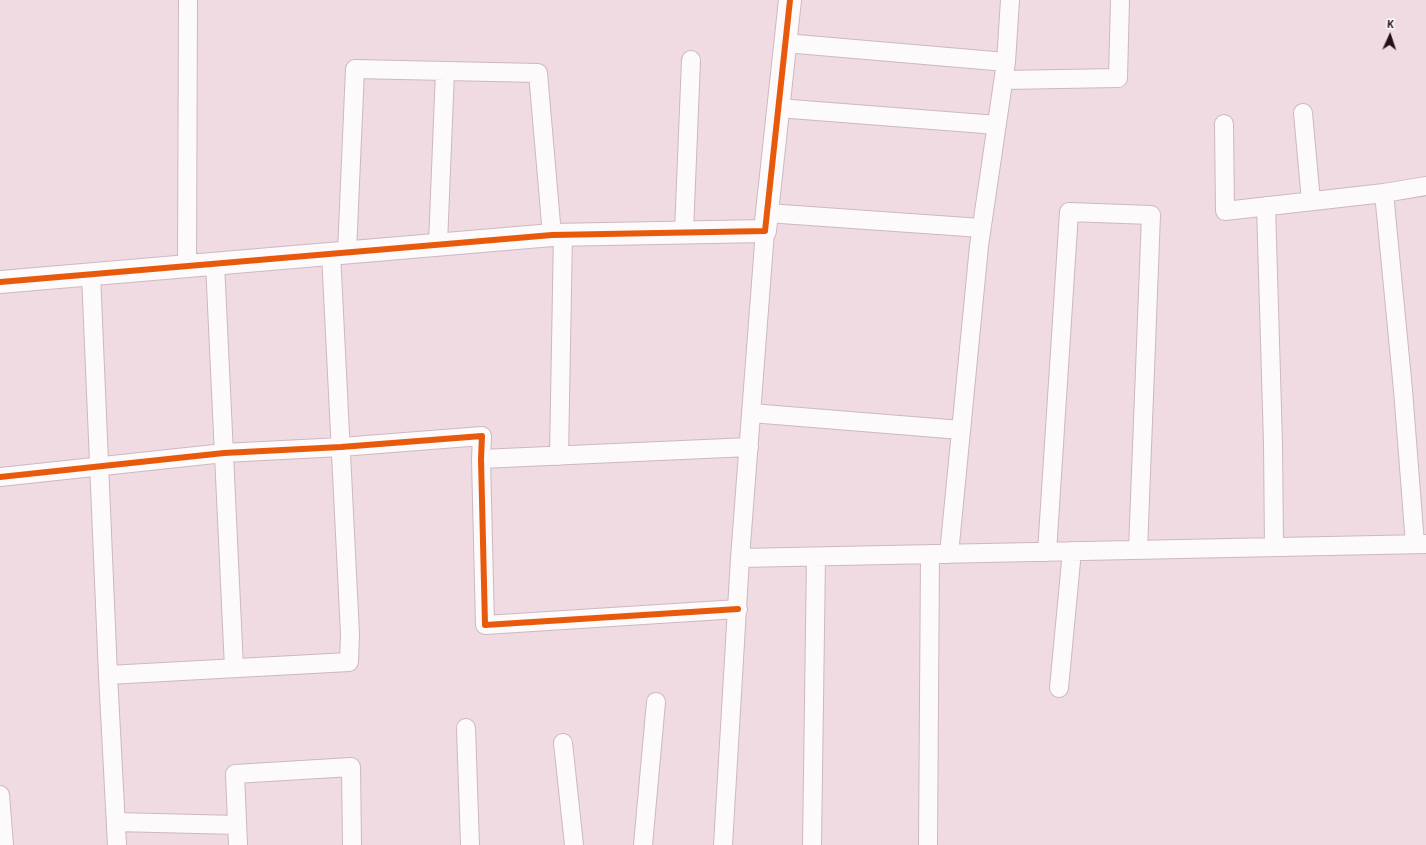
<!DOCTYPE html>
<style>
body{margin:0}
#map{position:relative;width:1426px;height:845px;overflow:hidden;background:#f0dbe3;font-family:Barlow,sans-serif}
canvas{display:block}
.north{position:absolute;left:1370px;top:16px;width:40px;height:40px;-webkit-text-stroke:3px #fff;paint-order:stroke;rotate:3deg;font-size:11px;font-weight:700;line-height:16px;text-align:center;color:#26111b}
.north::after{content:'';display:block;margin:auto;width:14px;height:18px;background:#26111b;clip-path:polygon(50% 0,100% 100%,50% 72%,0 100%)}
</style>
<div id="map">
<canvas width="1426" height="845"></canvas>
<div class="north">K</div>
</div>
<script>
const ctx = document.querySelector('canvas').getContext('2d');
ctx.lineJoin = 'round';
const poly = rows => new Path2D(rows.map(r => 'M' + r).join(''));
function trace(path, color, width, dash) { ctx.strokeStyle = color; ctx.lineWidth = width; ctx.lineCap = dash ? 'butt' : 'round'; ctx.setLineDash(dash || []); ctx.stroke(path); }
const minor = poly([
 [785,43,1006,62],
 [1004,80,1118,78,1120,0],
 [778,108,997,125],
 [1303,113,1311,201],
 [1224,124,1225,211,1384,193],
 [1266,206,1273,443,1274,547],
 [767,213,981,228],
 [684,232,691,60],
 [438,244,445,71],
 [347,252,355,69,538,73,552,235],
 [215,263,234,668],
 [187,266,188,0],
 [91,274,108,675,117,845],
 [751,413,961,430],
 [559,456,563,234],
 [481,459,749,447],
 [0,477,224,453,341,447,482,436,481,459,485,625,738,609],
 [1415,544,1403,390,1384,193,1426,186],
 [1047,552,1069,212,1151,215,1138,550],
 [949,554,979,246,1006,62,1010,0],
 [740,558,1426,544],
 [108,675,349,662,350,634,331,253],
 [1059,688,1072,551],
 [466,728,470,845],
 [563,743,574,845],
 [0,795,4,845],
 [116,822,237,825],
 [238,845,235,774,351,767,352,845],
 [643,845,656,702],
 [723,845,740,558,765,231],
 [812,845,816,557],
 [928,845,930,554]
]);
const tertiary = poly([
 [0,282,552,235,765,231,790,0]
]);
trace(minor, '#cdb8c1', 20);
trace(tertiary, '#cdb8c1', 24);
trace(minor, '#fdfafb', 18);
trace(tertiary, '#fdfafb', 22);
trace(poly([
 [0,282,552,235,765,231,790,0],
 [0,477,224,453,341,447,482,436,481,459,485,625,738,609]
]), '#e8590c', 6);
</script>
